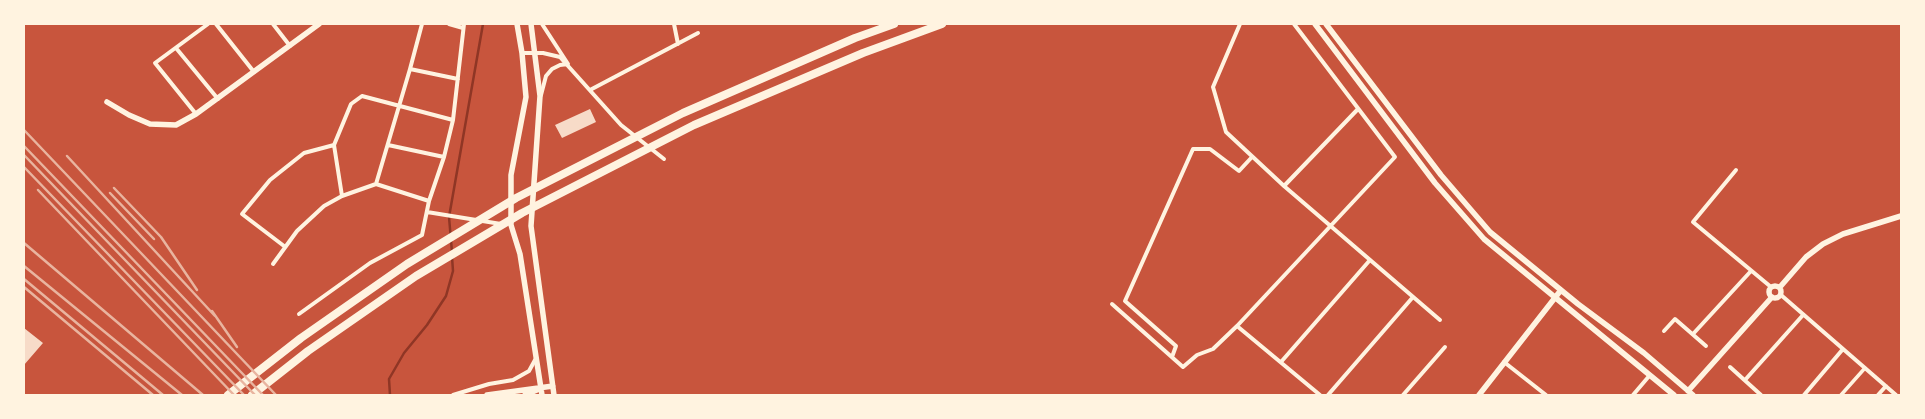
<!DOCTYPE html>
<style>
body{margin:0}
#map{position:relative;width:1925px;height:419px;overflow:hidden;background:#c8553d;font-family:Jost,sans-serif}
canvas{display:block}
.frame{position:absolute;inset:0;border:25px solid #fff3e0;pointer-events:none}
</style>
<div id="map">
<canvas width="1925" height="419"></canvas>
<div class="frame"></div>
</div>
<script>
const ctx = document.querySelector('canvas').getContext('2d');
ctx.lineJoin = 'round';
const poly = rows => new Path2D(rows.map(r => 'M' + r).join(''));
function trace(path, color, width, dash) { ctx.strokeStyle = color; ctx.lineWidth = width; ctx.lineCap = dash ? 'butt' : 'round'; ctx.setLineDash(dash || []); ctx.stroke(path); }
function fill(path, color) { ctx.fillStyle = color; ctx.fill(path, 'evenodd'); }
trace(poly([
 [452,252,449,217,483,24],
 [390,395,389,379,404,353,427,325,446,296,453,271,452,257]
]), '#8f3625', 2.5);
fill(poly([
 [590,109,596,122,562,138,555,125],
 [24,328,43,343,24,365]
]), '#f7dbc8');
trace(poly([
 [1841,395,1865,368]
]), '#fff3e0', 3.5);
trace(poly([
 [216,24,254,72],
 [273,24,290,46],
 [449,24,463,28],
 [674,24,678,44],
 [1240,24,1213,87,1226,132,1284,186,1440,320],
 [176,48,218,99],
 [522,53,543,53,560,57,621,125,664,159],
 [410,69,458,79],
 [590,90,698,33],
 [541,95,546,76,552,69,560,65,568,64,542,24],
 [196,114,155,63,208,24],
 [388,145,444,157],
 [1736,170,1693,222,1771,287],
 [376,184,429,201],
 [1284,186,1358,109],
 [342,196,334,145,351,104,362,96,453,120],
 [427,212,501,224],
 [284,246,242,214,270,180,304,153,334,145],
 [273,264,297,231,324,206,342,196,376,184,410,69,422,24],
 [1781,295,1896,395],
 [1112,304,1183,367,1197,355,1213,349,1237,326,1395,157,1294,24],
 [299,314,370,263,422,235,429,201,444,157,453,120,464,24],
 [1237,326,1320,395],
 [1664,331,1675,319,1706,346],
 [1693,334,1751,271],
 [1172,357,1176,346,1125,301,1193,149,1210,149,1239,171,1252,157],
 [1281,362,1370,260],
 [1504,362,1546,395],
 [1730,367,1761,395],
 [1745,380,1803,315],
 [453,395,489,384,513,380,529,371,535,360],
 [1328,395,1413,297],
 [1403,395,1445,347],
 [1633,395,1650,375],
 [1804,395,1843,349],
 [1878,395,1886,386]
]), '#fff3e0', 4);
trace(poly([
 [517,24,522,53,526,97,511,175,511,225,520,254,542,395],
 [531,24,540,96,531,226,554,395],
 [1315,24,1435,183,1484,239,1674,395],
 [1326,24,1441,175,1490,232,1578,304,1644,353,1693,395],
 [107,102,129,115,150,124,176,125,196,114,319,24],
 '1769 292a6 6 0 1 1 12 0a6 6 0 1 1-12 0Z',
 [1780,287,1806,257,1823,244,1843,234,1901,216],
 [1688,391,1772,297],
 [487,395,553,386],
 [525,395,537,390],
 [1479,395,1561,290]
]), '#fff3e0', 5.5);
trace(poly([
 [228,395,301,338,407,264,516,198,683,113,855,38,894,24],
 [252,395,308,351,416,276,522,213,694,125,863,53,942,24]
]), '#fff3e0', 8);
trace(poly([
 [24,130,276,395],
 [24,146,263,395],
 [24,155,255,395],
 [67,156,215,316],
 [24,167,244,395],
 [114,188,161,237,197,290],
 [38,190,234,395],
 [110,193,154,239],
 [24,243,203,395],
 [24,266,182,395],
 [24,279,163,395],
 [24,287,153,395],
 [212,311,237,347]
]), '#e9b49f', 2.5);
</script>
